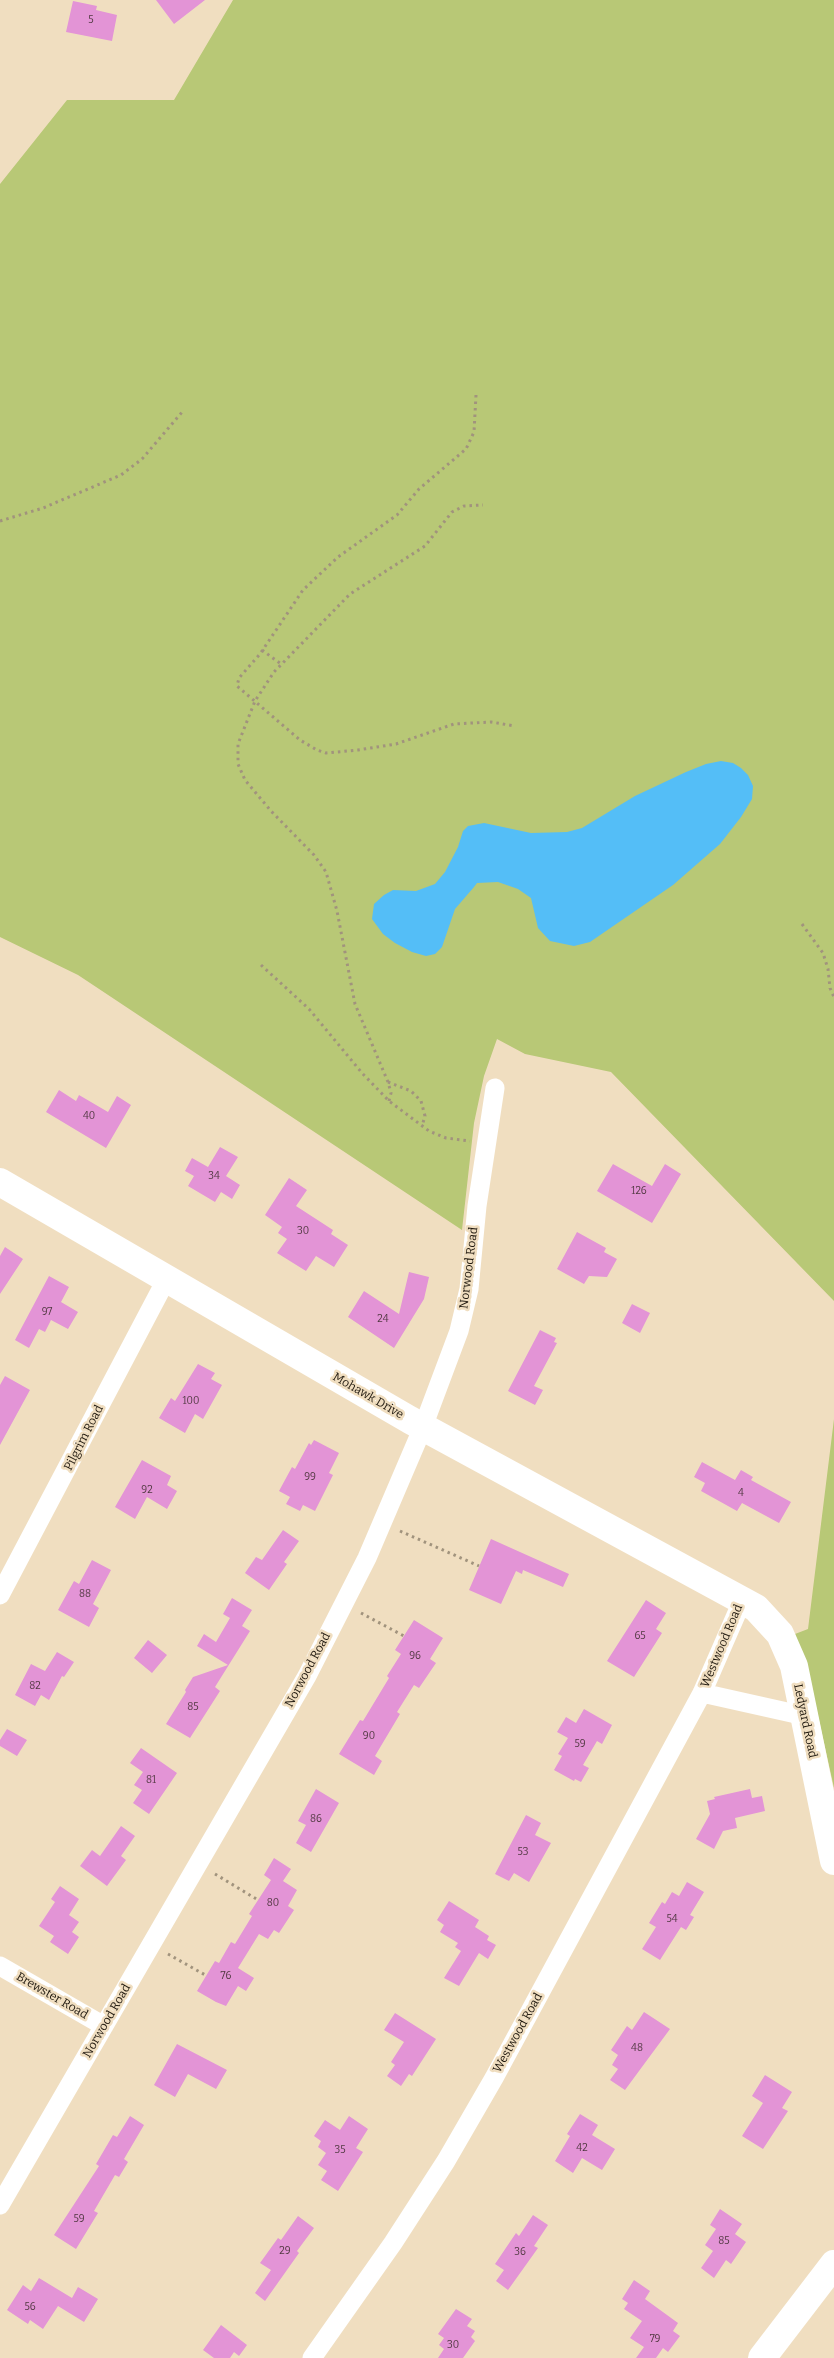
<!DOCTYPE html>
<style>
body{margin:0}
canvas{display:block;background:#f0dec0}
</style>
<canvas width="834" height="2358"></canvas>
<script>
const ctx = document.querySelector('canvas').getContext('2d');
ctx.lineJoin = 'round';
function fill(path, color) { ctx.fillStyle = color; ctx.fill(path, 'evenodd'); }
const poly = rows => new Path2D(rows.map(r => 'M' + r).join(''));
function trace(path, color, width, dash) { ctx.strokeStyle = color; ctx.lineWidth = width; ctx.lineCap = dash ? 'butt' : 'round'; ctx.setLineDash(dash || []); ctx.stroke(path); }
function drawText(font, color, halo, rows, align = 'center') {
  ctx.font = font + ' Bitter,serif'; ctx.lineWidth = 5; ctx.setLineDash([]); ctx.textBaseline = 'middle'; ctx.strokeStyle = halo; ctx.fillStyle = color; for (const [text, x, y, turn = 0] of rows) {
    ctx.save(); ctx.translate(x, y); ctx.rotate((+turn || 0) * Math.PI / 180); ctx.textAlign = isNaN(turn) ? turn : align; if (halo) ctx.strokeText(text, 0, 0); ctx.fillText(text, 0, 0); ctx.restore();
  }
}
fill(poly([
 [233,0,834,0,834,1301,611,1072,525,1054,497,1039,484,1076,474,1123,462,1230,78,975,0,937,0,184,67,100,174,100],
 [834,1419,834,1788,809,1675,795,1634,808,1629]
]), '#b8c876');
fill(poly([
 [721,761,733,763,741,768,748,775,753,786,752,799,741,817,720,844,673,885,590,942,574,946,550,941,538,928,531,898,518,889,498,882,477,883,474,887,455,909,442,947,435,954,426,956,412,952,395,943,383,934,372,919,374,904,384,895,393,890,416,891,435,884,445,872,458,847,463,831,468,826,484,823,531,833,567,832,582,828,635,796,686,772,706,764]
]), '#54bef7');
fill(poly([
 [156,0,205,0,174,24],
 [73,1,97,6,96,10,117,15,112,41,66,32],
 [59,1090,76,1101,79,1095,108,1112,117,1096,131,1105,106,1148,46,1112],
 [220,1147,238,1157,226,1176,240,1185,232,1199,221,1192,215,1202,188,1186,194,1176,185,1171,192,1158,208,1167],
 [613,1164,652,1186,665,1164,681,1174,652,1223,597,1191],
 [289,1178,307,1190,296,1206,333,1230,331,1234,348,1245,334,1267,316,1256,306,1271,277,1253,287,1239,278,1233,282,1227,265,1215],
 [577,1232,606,1248,604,1252,617,1259,607,1277,589,1276,584,1284,557,1269],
 [5,1247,23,1259,0,1294,0,1256],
 [409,1272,429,1277,424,1299,394,1348,348,1317,364,1291,399,1314],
 [49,1276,69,1287,61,1302,78,1312,68,1329,51,1320,45,1332,39,1329,29,1348,15,1340],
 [632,1304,650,1313,640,1333,622,1323],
 [540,1330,556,1338,554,1342,557,1343,534,1386,543,1390,535,1405,508,1391],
 [198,1364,215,1373,211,1379,222,1385,203,1419,195,1414,185,1433,159,1418,171,1398,175,1401],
 [5,1376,30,1390,0,1445,0,1385],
 [314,1440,339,1453,329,1473,333,1475,315,1511,303,1505,300,1511,286,1504,290,1497,279,1491,292,1467,295,1469,309,1443,311,1445],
 [142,1460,171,1476,167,1485,177,1491,167,1509,147,1497,135,1519,115,1507],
 [702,1462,735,1480,741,1470,753,1477,751,1480,791,1502,779,1523,742,1503,737,1511,701,1491,705,1483,694,1477],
 [283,1530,299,1541,284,1562,287,1564,269,1590,245,1573,256,1557,262,1560],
 [491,1539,569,1574,563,1587,523,1570,522,1574,516,1571,501,1604,469,1590],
 [92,1560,111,1570,93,1604,99,1608,89,1627,58,1610,74,1581,79,1584],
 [232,1598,252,1610,242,1626,250,1631,215,1687,220,1691,190,1738,166,1724,186,1692,185,1690,193,1677,228,1665,197,1646,204,1634,216,1642,230,1618,223,1614],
 [646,1600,666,1613,656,1629,662,1633,634,1677,607,1661],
 [414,1620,443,1638,430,1659,436,1663,419,1688,414,1685,397,1712,400,1714,375,1756,382,1761,374,1775,339,1754,360,1720,363,1721,389,1678,387,1676,401,1654,395,1650],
 [148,1640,167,1655,152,1673,134,1658],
 [57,1652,74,1662,64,1677,62,1676,49,1700,41,1695,35,1706,15,1695,31,1664,45,1671],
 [584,1709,612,1725,602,1744,597,1741,583,1765,589,1768,581,1782,575,1779,574,1781,554,1770,562,1756,558,1754,568,1738,557,1732,566,1717,576,1723],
 [7,1729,27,1740,17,1756,0,1746,0,1740],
 [141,1748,177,1773,149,1814,133,1803,142,1790,134,1785,143,1772,130,1763],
 [316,1789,339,1803,311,1852,296,1843,306,1825,298,1821],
 [750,1789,752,1798,762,1796,765,1811,735,1818,737,1828,723,1831,714,1849,696,1839,710,1814,707,1801,715,1799,714,1797],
 [526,1815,541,1823,535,1835,551,1843,529,1882,514,1873,509,1881,495,1874],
 [121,1826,135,1836,121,1856,126,1860,107,1886,80,1866,92,1850,100,1856],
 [274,1858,291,1869,283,1881,297,1890,288,1906,294,1910,279,1933,274,1930,268,1939,259,1934,238,1968,254,1978,246,1991,238,1986,226,2006,216,2002,197,1991,215,1961,219,1963,231,1942,235,1944,252,1916,249,1914,271,1880,264,1875],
 [687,1882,704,1892,690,1915,694,1917,686,1930,681,1927,660,1960,642,1949,656,1927,649,1923,662,1902,665,1904,672,1892,679,1896],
 [60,1886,79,1899,69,1915,79,1922,72,1932,79,1937,68,1954,50,1942,54,1936,39,1926,55,1902,51,1899],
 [449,1901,479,1920,475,1927,489,1936,487,1940,496,1945,488,1959,479,1953,459,1986,444,1978,461,1951,455,1947,458,1943,440,1932,444,1925,437,1920],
 [644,2012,670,2029,625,2090,610,2080,618,2069,612,2065,618,2055,611,2050,627,2026,632,2030],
 [395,2013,436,2039,412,2076,409,2074,401,2086,387,2076,395,2065,391,2062,404,2042,384,2030],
 [177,2044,227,2070,216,2089,188,2074,175,2097,154,2085],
 [765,2075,792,2092,782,2108,788,2111,763,2149,742,2136,763,2103,752,2096],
 [580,2114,598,2125,592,2135,615,2149,602,2170,582,2158,573,2173,555,2161,570,2136,567,2134],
 [130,2116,144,2125,124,2159,128,2162,119,2177,115,2175,94,2211,98,2213,76,2249,54,2235,99,2166,96,2164,113,2135,117,2137],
 [349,2116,368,2129,356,2148,363,2152,338,2191,321,2180,327,2171,318,2165,326,2153,318,2147,321,2141,314,2136,325,2120,340,2130],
 [720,2209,742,2224,735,2234,746,2242,731,2264,726,2260,714,2278,701,2268,713,2251,705,2245,716,2229,710,2225],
 [533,2215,548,2225,534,2246,538,2248,508,2290,496,2281,504,2270,495,2264,516,2233,519,2236],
 [298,2216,314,2228,297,2251,299,2253,265,2301,255,2293,271,2270,260,2263,278,2238,281,2240],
 [39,2278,72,2298,78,2287,98,2299,84,2322,58,2306,43,2329,30,2320,28,2324,7,2310,23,2285,31,2291],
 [634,2280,650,2291,645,2299,678,2323,673,2331,680,2336,668,2352,663,2348,656,2358,636,2358,644,2347,630,2338,642,2321,624,2309,628,2303,622,2299],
 [456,2309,472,2319,467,2326,475,2331,471,2337,475,2341,463,2358,438,2358,444,2349,439,2345,444,2338,438,2334],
 [221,2325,247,2345,239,2356,234,2352,230,2358,214,2358,203,2350]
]), '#e394d6');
trace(poly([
 [476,395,474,432,466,449,419,489,397,515,338,557,303,590,260,654,239,678,237,686,300,740,317,750,326,753,358,750,396,744,454,724,491,722,515,726],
 [0,521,43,508,121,475,142,459,183,411],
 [262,650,281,664],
 [802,924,823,953,828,969,830,988,834,997],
 [261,965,309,1009,362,1073,389,1101,429,1131,446,1138,470,1141],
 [388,1082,411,1091,421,1101,425,1116,422,1126],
 [389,1101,391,1093,388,1082,355,1004,337,911,326,872,314,855,271,811,245,780,238,764,238,744,255,701,274,672,350,594,425,546,452,512,464,506,483,505],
 [400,1531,479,1566],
 [361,1613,404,1636],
 [215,1874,258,1900],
 [168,1954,207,1976]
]), '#a1937d', 3, [2.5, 4]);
trace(poly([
 [0,1595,166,1280],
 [702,1693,805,1716],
 [0,1966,104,2026],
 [0,2205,307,1676,367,1558,423,1427,459,1331,469,1289,477,1206,495,1088],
 [312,2358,393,2243,446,2161,494,2078,702,1693,743,1599]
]), '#fff', 19);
trace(poly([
 [0,1182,410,1420,756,1608,780,1634,794,1666,834,1861],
 [762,2358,834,2264]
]), '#fff', 28);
drawText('10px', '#513841', null, [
 ["5",91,20],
 ["40",89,1116],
 ["34",214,1176],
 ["126",639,1191],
 ["30",303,1231],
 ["97",47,1312],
 ["24",383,1319],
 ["100",191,1401],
 ["99",310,1477],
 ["92",147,1490],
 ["4",741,1493],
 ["88",85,1594],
 ["65",640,1636],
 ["96",415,1656],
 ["82",35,1686],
 ["85",193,1707],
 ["90",369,1736],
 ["59",580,1744],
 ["81",151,1780],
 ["86",316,1819],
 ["53",523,1852],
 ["80",273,1903],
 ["54",672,1919],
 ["76",226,1976],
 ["48",637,2048],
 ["42",582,2148],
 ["35",340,2150],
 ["59",79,2219],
 ["85",724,2241],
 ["29",285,2251],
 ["36",520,2252],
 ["56",30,2307],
 ["79",655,2339],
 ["30",453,2345]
]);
drawText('12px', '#20190f', '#f0dec0', [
 ["Norwood Road",469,1268,-83],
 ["Mohawk Drive",368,1396,30],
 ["Pilgrim Road",84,1438,-63],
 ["Westwood Road",722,1646,-67],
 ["Norwood Road",308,1670,-62],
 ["Ledyard Road",805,1721,78],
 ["Brewster Road",52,1996,30],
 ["Norwood Road",107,2021,-60],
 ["Westwood Road",518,2033,-61]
]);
</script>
